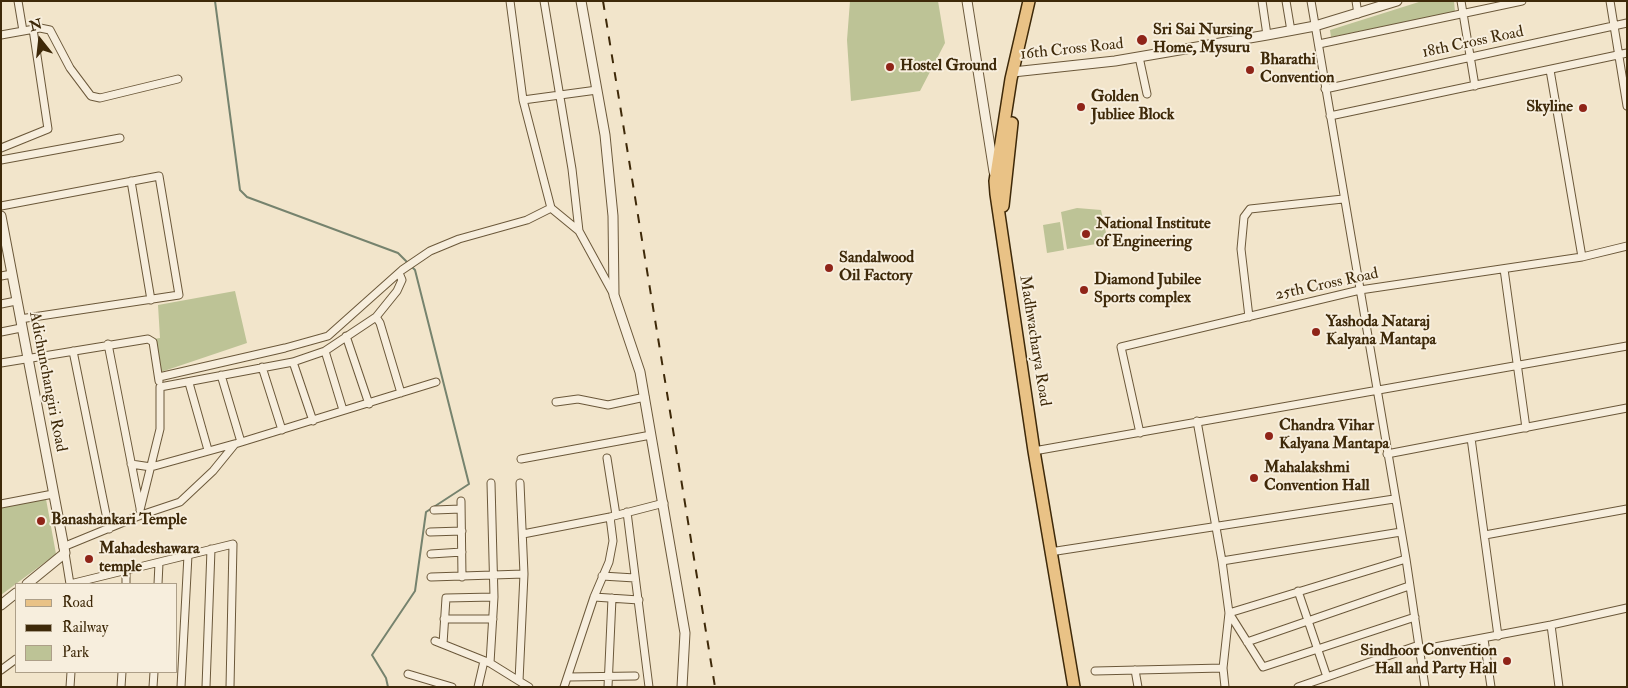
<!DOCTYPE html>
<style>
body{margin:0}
#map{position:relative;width:1628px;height:688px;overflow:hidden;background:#f2e5cb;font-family:"IM FELL Double Pica",serif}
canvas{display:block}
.frame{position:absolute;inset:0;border:2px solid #3e2909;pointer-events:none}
.legend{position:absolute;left:15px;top:583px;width:162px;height:90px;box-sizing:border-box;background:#f7eedd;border:1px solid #ad9f88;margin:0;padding:6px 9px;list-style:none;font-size:15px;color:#3e2909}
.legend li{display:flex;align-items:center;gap:10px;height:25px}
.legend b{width:25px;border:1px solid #ad9f88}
.north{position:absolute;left:15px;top:15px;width:50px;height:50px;-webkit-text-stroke:4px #f7eedd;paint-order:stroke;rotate:344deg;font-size:14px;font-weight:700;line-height:20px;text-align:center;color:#3e2909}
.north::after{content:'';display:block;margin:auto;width:18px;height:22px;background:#3e2909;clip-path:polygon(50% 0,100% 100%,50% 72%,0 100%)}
</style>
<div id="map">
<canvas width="1628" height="688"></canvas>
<div class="frame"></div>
<ul class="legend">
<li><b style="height:6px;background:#e9c286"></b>Road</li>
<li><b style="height:6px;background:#3e2909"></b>Railway</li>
<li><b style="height:14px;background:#bdc396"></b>Park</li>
</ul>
<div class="north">N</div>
</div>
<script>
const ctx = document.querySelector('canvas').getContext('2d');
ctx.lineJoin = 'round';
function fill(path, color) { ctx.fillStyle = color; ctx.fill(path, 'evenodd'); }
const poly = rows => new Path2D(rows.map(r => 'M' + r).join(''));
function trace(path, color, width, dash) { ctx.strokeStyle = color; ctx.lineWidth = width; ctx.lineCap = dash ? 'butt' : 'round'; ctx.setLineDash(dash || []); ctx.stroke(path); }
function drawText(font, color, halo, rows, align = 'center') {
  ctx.font = font + ' "IM FELL Double Pica",serif'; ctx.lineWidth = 4; ctx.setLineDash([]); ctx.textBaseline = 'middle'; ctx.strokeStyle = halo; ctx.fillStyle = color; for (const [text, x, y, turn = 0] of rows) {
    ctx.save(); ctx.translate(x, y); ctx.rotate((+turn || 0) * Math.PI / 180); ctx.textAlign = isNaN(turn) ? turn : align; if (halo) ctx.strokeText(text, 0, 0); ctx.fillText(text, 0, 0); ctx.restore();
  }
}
fill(poly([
 [850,1,938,1,945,43,920,91,851,101,847,40],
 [1422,1,1454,1,1455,12,1331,37,1330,30],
 [1077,208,1101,210,1108,242,1067,249,1061,212],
 [1060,222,1064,250,1047,253,1043,225],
 [235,291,247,343,161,372,154,339,160,338,158,305],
 [46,499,56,554,1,595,1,508]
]), '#bdc396');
trace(poly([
 [215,1,240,190,247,197,398,253,408,263],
 [388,687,386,678,372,655,415,591,426,512,469,484,415,270,411,266]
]), '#76836e', 2);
const minor = poly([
 [18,1,23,31],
 [510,1,523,100,551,208,579,231,614,295],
 [544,1,572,169,579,231],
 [1262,1,1267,35],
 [1286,1,1291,31],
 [1311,1,1406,559,1425,687],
 [1356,1,1358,14],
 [1461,1,1475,86],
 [1610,1,1627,106],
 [1,35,40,28,50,30,70,68,91,96,100,98,178,79],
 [1319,44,1522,1],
 [1139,57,1147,94],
 [1550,70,1582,257],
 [1325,89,1627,23],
 [523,100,597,90],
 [1330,116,1627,53],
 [1,148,48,129,33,29],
 [1,160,120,138],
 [131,181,151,300],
 [1,206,159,176,179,295,20,319],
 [1504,269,1526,428],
 [1,276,12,274],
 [1,304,16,301],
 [376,317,397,291,402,280,399,273],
 [1249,317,1241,249,1244,217,1250,209,1343,199],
 [1,332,21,328],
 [346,336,369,404],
 [108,344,140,508],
 [73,351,109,529],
 [325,351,343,410],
 [293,362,313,421],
 [1,363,148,339,153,342,159,381],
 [262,367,282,430],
 [221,375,241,442],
 [159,377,285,348,328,336,402,270,430,251,459,239,527,220,551,208],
 [189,383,208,450],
 [556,402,578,399,608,405,645,397],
 [1197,421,1222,561,1229,613,1223,668,1225,687],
 [1140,433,1121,347,1360,290,1582,257,1627,246],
 [1471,438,1498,636],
 [1034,451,1627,346],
 [1387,454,1627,408],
 [607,458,616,515],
 [521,459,651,435],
 [131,464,151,467,234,444],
 [520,483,524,574,519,681,529,687],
 [461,501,462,577],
 [1,504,53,494],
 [140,510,160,429,160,387,293,362,325,351,376,317,380,323,401,393],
 [434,510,461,509],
 [627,512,649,687],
 [430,532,462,531],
 [523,534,610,517,664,503],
 [1485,535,1627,509],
 [63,547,141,515,180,502,213,471,235,444,436,382],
 [1050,552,1394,499],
 [65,553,70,584],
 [431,554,462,552],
 [1222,561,1401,532],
 [602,576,635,578],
 [431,577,524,574],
 [70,584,233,544,230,687],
 [126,584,126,571],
 [158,584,159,563],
 [1298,591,1327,677],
 [594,597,639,600],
 [1229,613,1263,667,1415,617],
 [1229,613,1406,559],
 [444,619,493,619],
 [1551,625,1559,687],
 [1484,639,1491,687],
 [435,641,490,663,519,681],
 [1247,642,1409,586],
 [443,644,446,598,494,597],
 [1419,650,1551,625,1627,608],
 [490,663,494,597,491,483],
 [1,670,16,659],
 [1135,670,1138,687],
 [1095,671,1223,668],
 [408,674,452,687],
 [568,677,635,676],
 [70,687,71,672],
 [121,687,122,672],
 [153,687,154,672],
 [181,687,188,555],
 [206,687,211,549],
 [478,687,484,661],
 [564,687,594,597,609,562,613,541,610,517],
 [608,687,612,598],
 [1298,687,1419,645]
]);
const tertiary = poly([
 [581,1,605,135,613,216,614,295,640,372,685,633,682,687],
 [967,1,994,172],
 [1013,72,1115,61,1267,35,1315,26,1397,1],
 [1,216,65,553,27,584],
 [1,605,16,593]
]);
const primary = poly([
 [1029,1,1011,79,995,181,996,194,1034,451,1074,687],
 [1003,206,1012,123]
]);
trace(minor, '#6b583a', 9);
trace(tertiary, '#6b583a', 11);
trace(primary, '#3e2909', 14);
trace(minor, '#f7eedd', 7);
trace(tertiary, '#f7eedd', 9);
trace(primary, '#e9c286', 11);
trace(poly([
 [603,1,715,687]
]), '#3e2909', 2, [9, 9]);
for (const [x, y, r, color] of [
 [1142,40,6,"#8f2418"],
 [890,67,5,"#8f2418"],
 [1250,70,5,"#8f2418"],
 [1081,107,5,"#8f2418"],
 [1583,108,5,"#8f2418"],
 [1086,234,5,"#8f2418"],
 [829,268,5,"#8f2418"],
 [1084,290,5,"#8f2418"],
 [1316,332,5,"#8f2418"],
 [1269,436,5,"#8f2418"],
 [1254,478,5,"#8f2418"],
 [41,521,5,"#8f2418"],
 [89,559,5,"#8f2418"],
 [1507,661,5,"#8f2418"]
]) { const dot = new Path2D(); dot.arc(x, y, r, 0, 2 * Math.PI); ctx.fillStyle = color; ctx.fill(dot); trace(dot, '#f7eedd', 2); }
drawText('bold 16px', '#3e2909', '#f7eedd', [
 ["Sri Sai Nursing",1153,31],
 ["Home, Mysuru",1153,49],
 ["Bharathi",1260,61],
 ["Convention",1260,79],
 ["Hostel Ground",900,67],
 ["Golden",1091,98],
 ["Jubliee Block",1091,116],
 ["Skyline",1573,108,"right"],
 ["National Institute",1096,225],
 ["of Engineering",1096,243],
 ["Sandalwood",839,259],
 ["Oil Factory",839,277],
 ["Diamond Jubilee",1094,281],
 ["Sports complex",1094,299],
 ["Yashoda Nataraj",1326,323],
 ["Kalyana Mantapa",1326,341],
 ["Chandra Vihar",1279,427],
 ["Kalyana Mantapa",1279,445],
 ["Mahalakshmi",1264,469],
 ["Convention Hall",1264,487],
 ["Banashankari Temple",51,521],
 ["Mahadeshawara",99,550],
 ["temple",99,568],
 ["Sindhoor Convention",1497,652,"right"],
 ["Hall and Party Hall",1497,670,"right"]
], 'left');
drawText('16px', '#3e2909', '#f7eedd', [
 ["18th Cross Road",1473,43,-12],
 ["16th Cross Road",1072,50,-6],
 ["25th Cross Road",1327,285,-12],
 ["Madhwacharya Road",1034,341,81],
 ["Adichunchangiri Road",47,382,79]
]);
</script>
